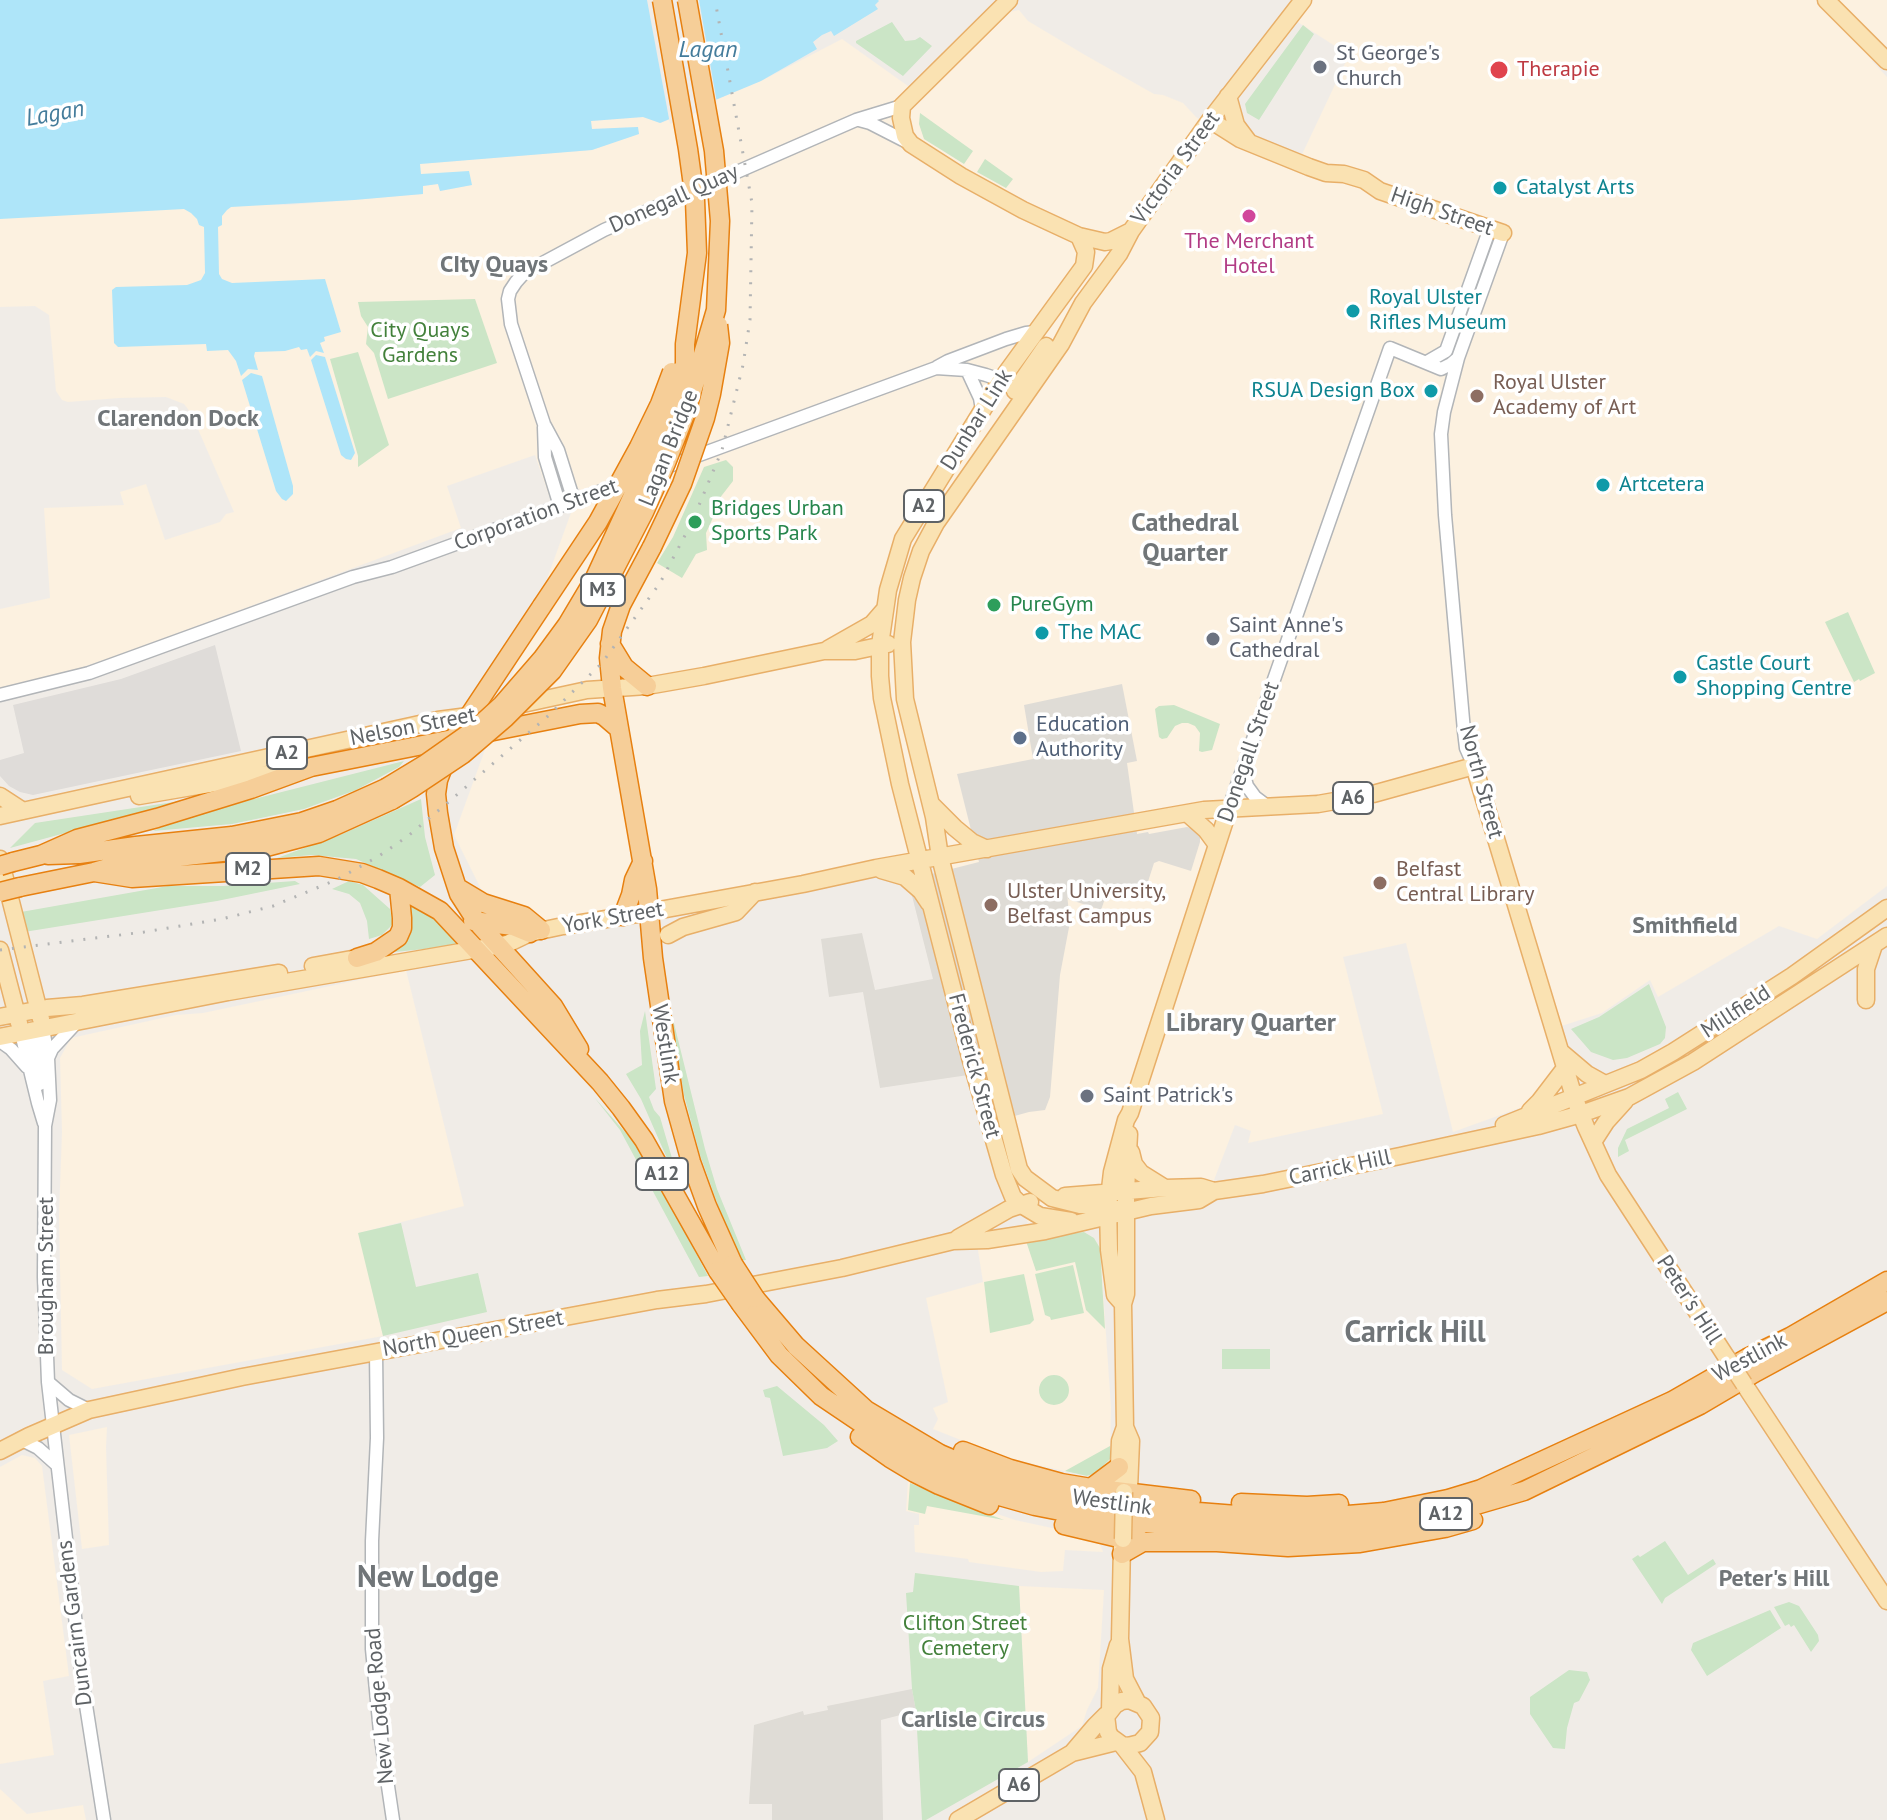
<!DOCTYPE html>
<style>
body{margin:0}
canvas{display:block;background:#f0ece7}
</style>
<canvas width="1887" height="1820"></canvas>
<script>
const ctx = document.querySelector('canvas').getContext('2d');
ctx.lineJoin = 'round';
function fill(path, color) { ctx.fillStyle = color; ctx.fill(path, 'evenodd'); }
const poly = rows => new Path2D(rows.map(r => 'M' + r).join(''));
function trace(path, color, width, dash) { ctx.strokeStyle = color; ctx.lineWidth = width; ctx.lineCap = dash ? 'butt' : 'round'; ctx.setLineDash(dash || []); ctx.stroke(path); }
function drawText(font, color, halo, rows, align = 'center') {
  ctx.font = font + ' "PT Sans",sans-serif'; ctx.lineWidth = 7; ctx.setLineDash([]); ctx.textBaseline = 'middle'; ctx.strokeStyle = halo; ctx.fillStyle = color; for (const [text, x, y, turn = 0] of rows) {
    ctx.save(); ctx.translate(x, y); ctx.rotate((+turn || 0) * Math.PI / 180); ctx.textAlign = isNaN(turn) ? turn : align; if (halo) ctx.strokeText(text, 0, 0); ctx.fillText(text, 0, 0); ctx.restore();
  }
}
fill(poly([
 [1305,0,1887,0,1887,46,1872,61,1887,77,1887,886,1817,939,1779,926,1658,997,1650,980,1602,1013,1549,1030,1567,1091,1453,1132,1406,943,1343,957,1383,1114,1248,1143,1251,1131,1235,1125,1214,1180,1112,1207,1028,1223,934,864,1209,815,1324,798,1222,803,504,935,454,835,580,488,549,496,535,455,447,486,461,528,116,656,56,676,0,690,0,609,50,598,44,508,124,505,120,492,146,484,165,540,220,522,226,514,234,512,191,413,184,404,166,397,119,398,68,402,62,400,56,391,49,315,35,306,0,307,0,215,183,205,206,222,207,275,229,287,216,276,215,226,220,211,229,204,286,205,354,200,423,194,422,186,438,184,440,191,471,185,420,174,419,164,592,150,639,134,637,127,591,129,591,121,643,117,661,123,761,81,842,39,915,91,993,15,1019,10,1028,21,1085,55,1154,94,1163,95,1183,103,1196,117,1214,129,1297,165,1349,55,1293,19],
 [406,970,464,1206,359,1233,383,1336,92,1389,62,1370,59,1215,62,1132,60,1058,71,1038,176,1015,203,1013],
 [1084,1232,1094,1238,1100,1248,1111,1407,1110,1459,1096,1473,1087,1476,1006,1458,933,1429,938,1419,933,1408,948,1402,926,1298,983,1282,977,1244],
 [107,1427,106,1447,109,1545,82,1549,69,1435],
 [22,1455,35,1458,42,1466,69,1676,43,1681,54,1755,0,1764,0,1467],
 [908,1481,942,1495,1015,1520,1098,1538,1103,1552,1065,1550,1063,1571,1041,1572,969,1562,968,1559,915,1552,914,1525,919,1525,919,1514,906,1511],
 [1019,1586,1104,1590,1098,1688,1087,1710,1082,1726,1028,1762],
 [0,1789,27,1814,83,1805,86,1820,0,1820]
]), '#fcf1e0');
fill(poly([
 [215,645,241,751,33,795,20,792,9,786,0,776,0,760,24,753,13,705,121,679]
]), '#dfdcd9');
fill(poly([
 [1122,684,1137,761,1127,763,1137,834,1148,832,1149,834,1187,827,1194,829,1200,835,1200,842,1191,871,1159,861,1154,863,1144,894,1134,890,1132,894,1109,887,1101,910,1068,899,1067,894,1070,922,1060,975,1050,1097,1045,1110,1029,1112,989,1123,975,1074,880,1088,863,992,829,997,821,939,862,933,875,990,933,979,908,880,979,862,957,774,1033,759,1024,705],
 [912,1689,916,1711,881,1720,883,1820,772,1820,772,1804,749,1804,754,1725,803,1711,804,1715,828,1710,827,1706]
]), '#dfdcd6');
fill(poly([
 [892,22,905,41,915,40,920,37,932,46,903,76,856,43,856,41],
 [1303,25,1314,34,1259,120,1247,113,1245,104],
 [920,113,973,151,964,164,924,139,919,124],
 [985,159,1013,179,1006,188,977,172],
 [475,299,497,363,388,399,374,353,366,344,368,327,361,316,358,302],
 [358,352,389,445,358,467,358,456,330,359],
 [726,460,733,467,733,481,712,508,716,511,706,533,707,550,696,554,682,578,657,563,673,537,704,467],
 [1848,612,1875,673,1860,681,1859,679,1854,682,1825,622],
 [1174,705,1220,724,1212,750,1202,752,1199,751,1200,733,1195,726,1188,723,1182,723,1175,726,1167,738,1162,739,1159,737,1155,709,1159,706],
 [404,761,399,767,356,790,304,809,232,824,153,831,191,815],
 [421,799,425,837,435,875,420,887,356,859,312,855,277,858,340,835],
 [187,800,10,848,35,823],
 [295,881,300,884,217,901,24,932,21,912,168,886,223,886],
 [349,881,363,885,390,909,393,924,382,935,369,939,367,921,360,903,349,894,332,889],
 [405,900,439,923,463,945,395,952,407,932],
 [1649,984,1666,1027,1665,1038,1660,1044,1627,1058,1613,1060,1591,1052,1571,1029,1599,1017],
 [669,1003,705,1149,717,1189,746,1260,738,1261,700,1155,684,1095],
 [645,1011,656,1089,649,1097,654,1110,660,1117,674,1165,670,1165,641,1099,626,1074,642,1065,640,1031],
 [1678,1092,1687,1109,1625,1140,1629,1151,1618,1157,1618,1148,1627,1129,1669,1108,1665,1099],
 [594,1097,633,1141,651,1169,708,1276,699,1277,620,1130],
 [401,1223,416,1287,478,1273,487,1312,383,1336,358,1233],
 [1084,1232,1094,1238,1100,1248,1105,1329,1086,1310,1075,1262,1036,1271,1025,1238],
 [1073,1265,1084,1313,1051,1320,1050,1317,1045,1315,1035,1274],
 [1024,1274,1034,1320,1030,1324,990,1333,984,1282],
 [1222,1349,1270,1349,1270,1369,1222,1369],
 '1039 1390a15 15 0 1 1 30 0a15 15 0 1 1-30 0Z',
 [777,1386,824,1425,838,1441,827,1448,783,1456,770,1398,765,1397,763,1390],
 [1110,1446,1110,1459,1096,1473,1087,1476,1065,1471],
 [910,1483,959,1503,1004,1520,927,1506,925,1514,908,1510],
 [1665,1541,1688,1575,1713,1559,1716,1564,1665,1598,1662,1604,1632,1559,1638,1555,1640,1557],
 [915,1573,1019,1586,1028,1762,926,1820,922,1820,916,1711,912,1689,906,1593,913,1592],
 [1789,1602,1799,1606,1818,1635,1819,1641,1811,1652,1794,1625,1791,1627,1789,1624,1785,1626,1774,1607],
 [1770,1610,1781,1628,1707,1676,1691,1650,1693,1643],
 [1569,1670,1587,1672,1590,1680,1579,1701,1574,1703,1567,1728,1565,1749,1553,1748,1530,1714,1530,1697]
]), '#cbe5c6');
fill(poly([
 [0,0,878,0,879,1,875,5,878,9,834,36,831,31,822,35,813,42,817,49,761,81,660,123,643,117,591,121,592,129,638,127,639,134,592,150,420,164,421,174,469,171,472,185,440,191,438,184,423,186,423,194,354,200,231,207,227,210,222,216,222,225,218,227,219,274,222,279,232,283,325,279,341,332,324,337,325,341,320,343,324,353,316,351,310,357,307,349,301,350,299,347,285,351,255,352,254,356,258,370,248,369,241,376,236,361,228,350,207,351,206,344,118,347,114,343,112,290,116,287,187,285,201,280,205,273,204,227,199,225,197,219,191,213,184,209,0,219],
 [316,355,325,357,355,453,351,460,346,459,341,455,311,360],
 [251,373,262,376,293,486,293,494,286,501,282,499,276,491,242,380]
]), '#aee5f9');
fill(poly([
 [647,0,699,0,717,103,670,124]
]), '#f0ece7');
const minor = poly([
 [859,120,870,123,911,144],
 [1458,358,1444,412,1441,434,1445,515,1464,731,1466,748,1474,766],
 [1427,362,1446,351,1490,228],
 [937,367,948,361,1006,339,1026,333,1035,332],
 [967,370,980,398,982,410],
 [544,427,545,457,560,506],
 [661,469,936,368,967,370,986,375,1001,380,1022,396],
 [574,501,558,450,544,424,511,324,508,299,510,291,516,282,524,273,604,230,856,120,902,106],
 [0,695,89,673,353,577,392,567,618,485],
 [1243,771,1247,786,1255,797,1267,806],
 [1229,808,1390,348,1441,369,1451,364,1458,358,1503,233],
 [43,1028,48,1058,50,1100,45,1126,44,1277,48,1382,83,1686,104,1820],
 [32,1030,40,1084],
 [21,1033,38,1103,44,1123],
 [0,1041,11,1049,27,1067],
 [48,1058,52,1049,77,1022],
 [376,1352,377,1438,372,1541,372,1649,380,1732,393,1820],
 [48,1382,69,1400,89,1410],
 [22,1440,38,1448,57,1465]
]);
const major = poly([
 [1009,0,902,106,901,118,905,136,911,144,961,176,1023,210,1079,236,1105,242,1111,241,1131,231],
 [1826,0,1887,61],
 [1228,96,1236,125,1248,141],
 [1210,120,1240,139,1309,167,1326,173,1344,174,1364,180,1380,191,1503,233],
 [1015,391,1046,346],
 [828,649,872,624,885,609],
 [518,705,587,690,647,686,704,676,824,651,855,651,888,644],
 [0,796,23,811],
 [139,796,285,771],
 [932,805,955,828,972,842,987,849],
 [1188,814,1206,830,1217,845],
 [0,816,438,720,476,715],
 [0,859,41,1019],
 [881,870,905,877,921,891,929,903],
 [668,935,683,927,736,912,755,892],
 [0,950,19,1023],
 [313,966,357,958],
 [1866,1000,1866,969,1874,945],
 [0,1017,47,1008,83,1005,279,973],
 [0,1037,228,992,507,944,530,933,563,926,649,912,803,884,876,868,1204,810,1318,804,1335,801,1373,794,1474,766,1574,1097,1586,1127,1608,1175,1727,1358],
 [1561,1052,1587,1074,1605,1084],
 [1530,1111,1539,1102,1565,1068],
 [1504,1125,1641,1070,1673,1052,1792,976,1887,908],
 [1593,1142,1606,1122,1625,1101],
 [1131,1152,1134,1164,1141,1173,1165,1188],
 [1065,1196,1165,1188,1201,1187,1214,1191],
 [1125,1212,1108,1206,1080,1205,1052,1198,1025,1178,1019,1169,940,857,934,817,905,699,902,642,907,600,912,578,921,551,936,523,1061,344,1083,303,1119,254,1131,231,1210,120,1303,0],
 [1071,1221,1040,1216,1020,1204,1013,1197,1004,1175,970,1057,900,784,882,698,880,676,880,645,888,590,903,539,1001,380,1084,266,1086,252,1079,236],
 [958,1238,1009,1209,1030,1202],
 [1123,1304,1115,1295,1109,1250,1108,1206,1112,1172,1126,1120,1130,1113,1229,808],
 [1744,1384,1887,1601],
 [1125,1427,1131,1441,1129,1489,1124,1492,1118,1488,1120,1441,1125,1427,1123,1304,1126,1294,1126,1191,1129,1134],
 [0,1451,29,1436,89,1410,242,1377,657,1300,706,1294,842,1268,953,1241,987,1240,1045,1231,1151,1206,1199,1200,1214,1191,1263,1184,1400,1156,1538,1126,1581,1114,1629,1097,1693,1062,1887,936],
 [1122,1544,1120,1639,1125,1679,1137,1702],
 [1110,1710,1111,1669,1118,1645],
 [1122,1745,1143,1772,1156,1820],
 [1072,1753,1116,1742],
 [958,1820,1072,1753,1095,1726,1106,1715,1108,1714,1115,1705,1122,1701,1129,1700,1143,1706,1151,1718,1150,1732,1140,1743,1128,1746,1122,1745,1111,1737,1108,1732,1106,1715]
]);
const highway = poly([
 [652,547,621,605,612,631,609,658,612,688,647,889,653,958,674,1101,691,1162,707,1206,733,1264],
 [542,606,453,740,438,780,436,794,438,813,444,848,459,894,477,922,553,1006,579,1049],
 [610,644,624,667,647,686],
 [48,855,79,854,136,846,232,836,302,822,337,810,386,788],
 [13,862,41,855,77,839,157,818,251,789,311,767,580,714,598,713,604,716,618,728],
 [94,872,132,878,319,866,362,873,378,879,399,888,440,911,600,1082,621,1108,644,1140,718,1271],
 [20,887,94,872,125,863,266,847,319,833,392,800],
 [458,888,483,903,524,916,541,930],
 [623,916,631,895,634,880,643,861],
 [473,921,513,926,530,933],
 [357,958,376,952,398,937,402,928,402,918,399,888],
 [755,1298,796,1346,866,1410,940,1454,994,1477,1052,1494,1104,1503,1185,1511,1275,1518,1312,1518,1384,1512,1448,1499,1481,1489,1672,1401,1747,1358,1790,1337,1887,1281],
 [741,1304,779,1355,821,1396,904,1452,963,1481,996,1495,1035,1506,1101,1519,1242,1532,1288,1533,1337,1532,1376,1528,1428,1519,1524,1491,1700,1405,1756,1372,1887,1301],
 [860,1437,890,1458,915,1473,939,1485,989,1505],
 [963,1451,1010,1469,1061,1483,1091,1488,1191,1500],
 [1091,1488,1119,1467],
 [1241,1503,1307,1506,1339,1504],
 [1064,1525,1123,1539,1137,1538,1143,1542,1217,1542,1288,1547,1360,1543,1445,1528,1473,1520],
 [1122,1554,1143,1542]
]);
trace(minor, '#b2b5b8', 15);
trace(major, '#e8af68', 19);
trace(highway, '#e78010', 21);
trace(minor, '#fff', 12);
trace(major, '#fae2b2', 16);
trace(highway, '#f6ce98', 18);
trace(poly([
 [0,950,144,932,222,919,273,906,336,880,379,856,408,836,445,805,548,716,602,663,660,583,692,522,722,450,743,365,750,320,752,203,715,0]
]), '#b3b4b4', 3, [2, 10]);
const majorBridge = poly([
 [1727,1358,1744,1384],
 [1123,1539,1124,1492]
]);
const highwayBridge = poly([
 [652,547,682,484,705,418,711,394,720,343,718,325],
 [542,606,598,522,639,447,660,404,672,372],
 [386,788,424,765,478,727,502,705,542,659,567,625,595,578,670,415,685,364,685,344,697,253,695,200,688,149,662,0],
 [392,800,412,788,463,754,505,718,552,671,588,620,644,512,666,463,686,412,716,310,720,221,714,151,687,0],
 [0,866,13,862],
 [0,892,20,887],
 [733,1264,755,1298],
 [718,1271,741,1304]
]);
trace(majorBridge, '#e8af68', 19, []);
trace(highwayBridge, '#e78010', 21, []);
trace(majorBridge, '#fae2b2', 16);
trace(highwayBridge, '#f6ce98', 18);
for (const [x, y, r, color] of [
 [1320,67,8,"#6b7280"],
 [1499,70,10,"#e0444e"],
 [1500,188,8,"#0f9aa8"],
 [1249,216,8,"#d1479c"],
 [1353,311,8,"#0f9aa8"],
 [1431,391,8,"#0f9aa8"],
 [1477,396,8,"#8d6e63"],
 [1603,485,8,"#0f9aa8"],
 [695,522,8,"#2e9e5b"],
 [994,605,8,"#2e9e5b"],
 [1042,633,8,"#0f9aa8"],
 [1213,639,8,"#6b7280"],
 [1680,677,8,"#0f9aa8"],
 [1020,738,8,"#5c6f8a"],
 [1380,883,8,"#8d6e63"],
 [991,905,8,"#8d6e63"],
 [1087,1096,8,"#6b7280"]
]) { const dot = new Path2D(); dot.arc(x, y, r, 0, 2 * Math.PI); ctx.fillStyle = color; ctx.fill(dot); trace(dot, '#fff', 3); }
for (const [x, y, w] of [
 [924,506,40],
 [603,590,44],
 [287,753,40],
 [1353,798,40],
 [248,869,44],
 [662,1174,52],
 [1446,1514,52],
 [1019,1785,40]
]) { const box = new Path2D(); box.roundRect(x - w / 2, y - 16, w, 32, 6); ctx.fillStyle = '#fff'; ctx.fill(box); trace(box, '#5f6366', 2); }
drawText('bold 20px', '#5f6366', null, [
 ["A2",924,506],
 ["M3",603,590],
 ["A2",287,753],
 ["A6",1353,798],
 ["M2",248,869],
 ["A12",662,1174],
 ["A12",1446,1514],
 ["A6",1019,1785]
]);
drawText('22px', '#5b616d', '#fff', [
 ["St George's",1336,54],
 ["Church",1336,79],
 ["Saint Anne's",1229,626],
 ["Cathedral",1229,651],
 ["Saint Patrick's",1103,1096]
], 'left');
drawText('22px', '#be3a42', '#fff', [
 ["Therapie",1517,70]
], 'left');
drawText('22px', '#5f6366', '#fff', [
 ["Victoria Street",1176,168,-54],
 ["Donegall Quay",674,199,-24],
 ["High Street",1442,212,19],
 ["Dunbar Link",977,420,-58],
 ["Lagan Bridge",669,448,-68],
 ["Corporation Street",536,515,-20],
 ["Nelson Street",413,727,-11],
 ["Donegall Street",1249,752,-71],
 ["North Street",1481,782,75],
 ["York Street",613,918,-10],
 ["Millfield",1736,1012,-33],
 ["Westlink",665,1044,81],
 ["Frederick Street",974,1066,75],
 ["Carrick Hill",1340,1168,-12],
 ["Brougham Street",47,1276,-90],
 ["Peter's Hill",1689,1300,57],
 ["North Queen Street",473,1334,-10],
 ["Westlink",1750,1358,-28],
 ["Westlink",1112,1503,8],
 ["Duncairn Gardens",75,1623,-97],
 ["New Lodge Road",380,1706,-95]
]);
drawText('22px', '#0d838f', '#fff', [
 ["Catalyst Arts",1516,188],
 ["Royal Ulster",1369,298],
 ["Rifles Museum",1369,323],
 ["RSUA Design Box",1415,391,"right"],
 ["Artcetera",1619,485],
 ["The MAC",1058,633],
 ["Castle Court",1696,664],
 ["Shopping Centre",1696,689]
], 'left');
drawText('22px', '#b23c85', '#fff', [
 ["The Merchant",1249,242],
 ["Hotel",1249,267]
]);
drawText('22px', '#43813b', '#fff', [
 ["City Quays",420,331],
 ["Gardens",420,356],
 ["Clifton Street",965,1624],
 ["Cemetery",965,1649]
]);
drawText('22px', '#785e54', '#fff', [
 ["Royal Ulster",1493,383],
 ["Academy of Art",1493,408],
 ["Belfast",1396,870],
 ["Central Library",1396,895],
 ["Ulster University,",1007,892],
 ["Belfast Campus",1007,917]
], 'left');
drawText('22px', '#27864d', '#fff', [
 ["Bridges Urban",711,509],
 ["Sports Park",711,534],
 ["PureGym",1010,605]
], 'left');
drawText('22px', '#4e5e75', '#fff', [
 ["Education",1036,725],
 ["Authority",1036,750]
], 'left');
drawText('italic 24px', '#447c9b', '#fff', [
 ["Lagan",708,50],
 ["Lagan",55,114,-10]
]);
drawText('bold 24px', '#707578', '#fff', [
 ["CIty Quays",494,265],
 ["Clarendon Dock",178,419],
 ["Smithfield",1685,926],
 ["Peter's Hill",1774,1579],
 ["Carlisle Circus",973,1720]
]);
drawText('bold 26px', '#707578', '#fff', [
 ["Cathedral",1185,524],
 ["Quarter",1185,554],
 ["Library Quarter",1251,1024]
]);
drawText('bold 30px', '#707578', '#fff', [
 ["Carrick Hill",1415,1333],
 ["New Lodge",428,1578]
]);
</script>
